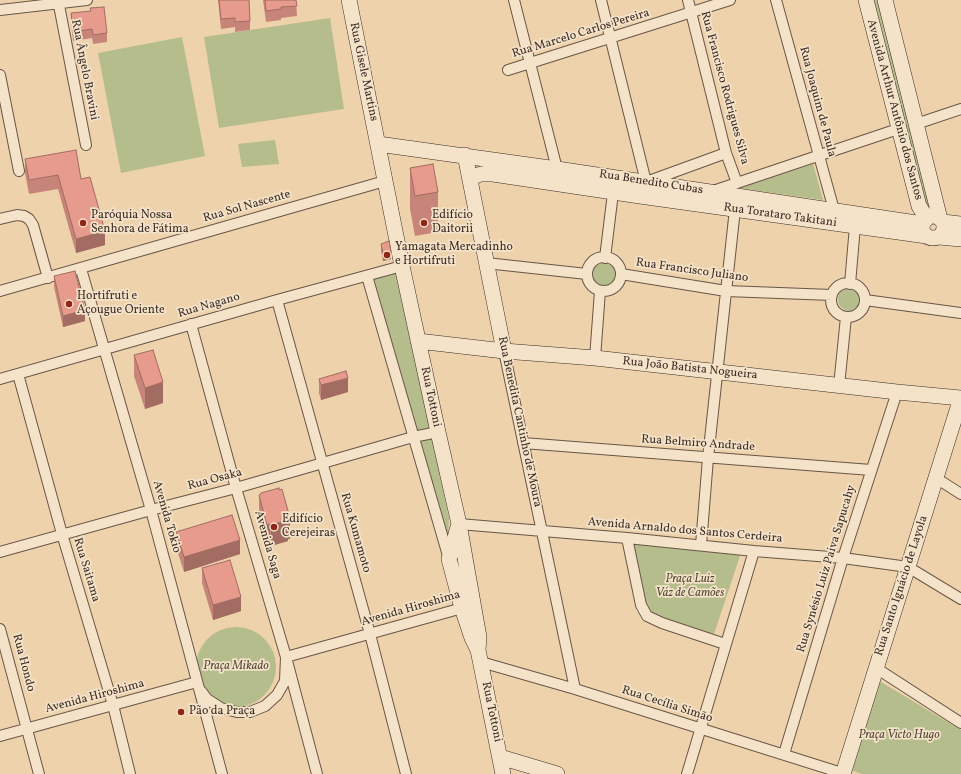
<!DOCTYPE html>
<meta charset="utf-8">
<style>
body{margin:0}
canvas{display:block;background:#eed2ac}
</style>
<canvas width="961" height="774"></canvas>
<script>
const ctx = document.querySelector('canvas').getContext('2d');
ctx.lineJoin = 'round';
function fill(path, color) { ctx.fillStyle = color; ctx.fill(path, 'evenodd'); }
const poly = rows => new Path2D(rows.map(r => 'M' + r).join(''));
function trace(path, color, width, dash) { ctx.strokeStyle = color; ctx.lineWidth = width; ctx.lineCap = dash ? 'butt' : 'round'; ctx.setLineDash(dash || []); ctx.stroke(path); }
function drawText(font, color, halo, rows, align = 'center') {
  ctx.font = font + ' Vollkorn,serif'; ctx.lineWidth = 3.5; ctx.setLineDash([]); ctx.textBaseline = 'middle'; ctx.strokeStyle = halo; ctx.fillStyle = color; for (const [text, x, y, turn = 0] of rows) {
    ctx.save(); ctx.translate(x, y); ctx.rotate((+turn || 0) * Math.PI / 180); ctx.textAlign = isNaN(turn) ? turn : align; if (halo) ctx.strokeText(text, 0, 0); ctx.fillText(text, 0, 0); ctx.restore();
  }
}
fill(poly([
 [869,0,881,0,933,207,926,207],
 [330,18,344,109,219,128,204,37],
 [182,37,205,156,121,173,98,53],
 [275,140,279,164,242,167,238,144],
 [813,164,823,200,739,188],
 '592 275a12 12 0 1 1 24 0a12 12 0 1 1-24 0Z',
 [396,271,449,518,448,540,371,278],
 '838 299a12 12 0 1 1 24 0a12 12 0 1 1-24 0Z',
 [633,543,741,553,714,634,660,617,652,613,647,609],
 '196 667a40 40 0 1 1 80 0a40 40 0 1 1-80 0Z',
 [876,679,961,730,961,774,862,774,850,770]
]), '#b5bd8c');
const street = poly([
 [58,0,86,145],
 [514,0,557,169],
 [601,0,646,182],
 [688,0,726,153,737,183],
 [776,0,834,210],
 [0,10,87,0],
 [508,70,730,0],
 [0,75,19,171],
 [916,124,961,109],
 [649,181,726,153],
 [713,191,898,129],
 [0,219,17,215,24,216,29,219,33,225,48,278],
 '587 274a17 17 0 1 1 34 0a17 17 0 1 1-34 0Z',
 [605,258,613,193],
 [486,263,587,274],
 [81,269,151,510,222,774],
 [621,274,726,291,832,295],
 [367,276,449,559],
 '831 300a17 17 0 1 1 34 0a17 17 0 1 1-34 0Z',
 [850,284,855,226],
 [0,291,385,181],
 [277,300,370,634,406,774],
 [865,300,961,313],
 [191,324,236,488,286,657,317,774],
 [504,351,575,689],
 [595,358,600,291],
 [18,374,62,534,113,705,130,774],
 [0,379,277,300,402,266],
 [839,386,846,317],
 [523,443,871,470],
 [936,478,961,494],
 [459,524,627,538,754,551,843,558,908,567,961,599],
 [627,538,641,605,647,616,662,623,725,644],
 [701,545,708,458,735,209],
 [0,552,151,510,236,488,413,437,438,432],
 [0,629,39,774],
 [481,662,575,689,845,774],
 [876,668,961,723],
 [201,691,207,699,221,708,237,712,250,712,265,706,277,695,285,681,286,657,466,607],
 [0,736,197,682],
 [784,754,843,558,897,392],
 [687,774,754,551]
]);
const secondary = poly([
 [349,0,402,266,438,432,459,524,479,637,478,650],
 [866,0,919,206,927,219],
 [885,0,940,219],
 [378,144,557,169,923,224],
 [465,155,504,351],
 [470,181,475,176,481,174,493,174,640,196,927,236],
 '922 227a11 11 0 1 1 22 0a11 11 0 1 1-22 0Z',
 [943,222,961,224],
 [939,237,961,239],
 [418,341,504,351,595,358,897,392,961,398],
 [458,527,449,559,462,608,472,638,478,650,503,774],
 [500,757,557,774],
 [843,774,961,398]
]);
trace(street, '#685647', 12);
trace(secondary, '#3c2d25', 16);
trace(street, '#f4e2c9', 10);
trace(secondary, '#f4e2c9', 15);
fill(poly([
 [218,0,249,0,250,21,250,30,235,32,235,27,221,29],
 [263,0,296,0,297,16,281,18,281,20,266,22],
 [71,13,107,33,107,42,93,44,92,38,73,41,71,22],
 [25,159,81,179,105,245,76,253,58,189,29,194,25,173],
 [410,168,438,192,438,232,415,236,410,209],
 [381,244,391,259,383,261,381,251],
 [54,276,85,321,63,327,54,287],
 [134,355,163,403,145,409,134,376],
 [319,379,348,392,321,400,319,393],
 [259,495,290,539,288,539,288,541,271,546,270,545,267,545,259,516],
 [176,532,240,554,184,572,176,547],
 [202,568,241,611,213,620,202,583]
]), '#c78579');
fill(poly([
 [105,231,105,245,76,253,76,239],
 [391,252,391,259,383,261,383,254],
 [85,310,85,321,63,327,63,316],
 [348,378,348,392,321,400,321,385],
 [163,382,163,403,145,409,145,388],
 [287,518,290,518,290,539,288,539,288,541,271,546,271,525],
 [270,524,270,545,267,545,267,525],
 [240,540,240,554,184,572,184,557],
 [241,597,241,611,213,620,213,605]
]), '#a26c63');
const building = poly([
 [219,0,249,0,250,21,235,22,235,18,221,19,219,0],
 [265,0,296,0,297,6,281,7,281,9,266,11,265,0],
 [104,7,107,33,93,35,92,29,73,32,71,13,91,11,90,8,104,7],
 [76,150,81,179,90,177,105,231,76,239,58,175,29,180,25,159,76,150],
 [433,164,438,192,415,196,410,168,433,164],
 [389,241,391,252,383,254,381,244,389,241],
 [75,271,85,310,63,316,54,276,75,271],
 [153,350,163,382,145,388,134,355,153,350],
 [346,371,348,378,321,385,319,379,346,371],
 [279,488,279,490,282,489,290,518,287,518,288,520,271,525,270,524,267,525,259,495,261,494,261,493,279,488],
 [232,515,240,540,184,557,176,532,232,515],
 [230,560,241,597,213,605,202,568,230,560]
]);
fill(building, '#e79b8d');
trace(building, '#a26c63', 1);
for (const [x, y, r, color] of [
 [83,223,4,"#8f2418"],
 [424,223,4,"#8f2418"],
 [387,255,4,"#8f2418"],
 [69,304,4,"#8f2418"],
 [274,527,4,"#8f2418"],
 [181,712,4,"#8f2418"]
]) { const dot = new Path2D(); dot.arc(x, y, r, 0, 2 * Math.PI); ctx.fillStyle = color; ctx.fill(dot); trace(dot, '#f4e2c9', 1.5); }
drawText('12px', '#3c2d25', '#f4e2c9', [
 ["Rua Marcelo Carlos Pereira",581,34,-17],
 ["Rua Ângelo Bravini",84,70,79],
 ["Rua Gisele Martins",363,72,78],
 ["Rua Francisco Rodrigues Silva",724,88,75],
 ["Rua Joaquim de Paula",817,102,75],
 ["Avenida Arthur Antônio dos Santos",894,110,75],
 ["Rua Benedito Cubas",651,183,9],
 ["Rua Sol Nascente",247,207,-16],
 ["Rua Torataro Takitani",780,216,8],
 ["Rua Francisco Juliano",692,271,8],
 ["Rua Nagano",209,306,-16],
 ["Rua João Batista Nogueira",690,369,6],
 ["Rua Tottoni",430,397,78],
 ["Rua Benedita Cantinho de Moura",519,422,78],
 ["Rua Belmiro Andrade",698,444,4],
 ["Rua Osaka",215,480,-15],
 ["Avenida Tokio",166,517,74],
 ["Avenida Arnaldo dos Santos Cerdeira",685,531,5],
 ["Rua Kumamoto",355,533,74],
 ["Avenida Saga",267,545,74],
 ["Rua Synésio Luiz Paiva Sapucahy",827,569,-73],
 ["Rua Saitama",86,570,73],
 ["Rua Santo Ignácio de Layola",902,586,-72],
 ["Avenida Hiroshima",411,609,-16],
 ["Rua Hondo",23,663,75],
 ["Avenida Hiroshima",95,697,-15],
 ["Rua Cecília Simão",667,705,18],
 ["Rua Tottoni",491,712,78]
]);
drawText('12px', '#3c2d25', '#f4e2c9', [
 ["Paróquia Nossa",91,216],
 ["Senhora de Fátima",91,230],
 ["Edifício",432,216],
 ["Daitorii",432,230],
 ["Yamagata Mercadinho",395,248],
 ["e Hortifruti",395,262],
 ["Hortifruti e",77,297],
 ["Açougue Oriente",77,311],
 ["Edifício",282,520],
 ["Cerejeiras",282,534],
 ["Pão da Praça",189,712]
], 'left');
drawText('italic 12px', '#544a3a', '#f4e2c9', [
 ["Praça Luiz",690,580],
 ["Váz de Camões",690,594],
 ["Praça Mikado",236,667],
 ["Praça Victo Hugo",899,736]
]);
</script>
